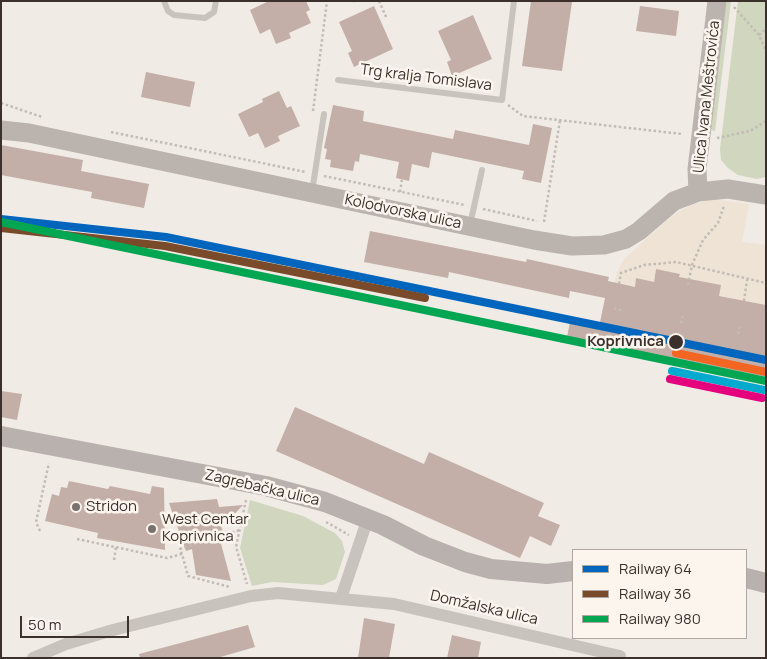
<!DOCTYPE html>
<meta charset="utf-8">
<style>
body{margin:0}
#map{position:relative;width:767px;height:659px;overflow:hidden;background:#f0ebe5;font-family:Manrope,sans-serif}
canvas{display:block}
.frame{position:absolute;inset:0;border:2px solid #3b302b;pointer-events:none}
.legend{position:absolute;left:572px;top:549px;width:175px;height:90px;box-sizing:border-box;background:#fbf5ee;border:1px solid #aea6a0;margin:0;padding:6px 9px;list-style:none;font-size:15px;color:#3b302b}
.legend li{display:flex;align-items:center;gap:10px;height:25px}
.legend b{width:25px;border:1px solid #aea6a0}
.scale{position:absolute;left:20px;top:616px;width:109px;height:22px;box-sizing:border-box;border:2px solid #3b302b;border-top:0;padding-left:6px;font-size:15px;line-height:18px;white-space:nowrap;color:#3b302b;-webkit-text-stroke:4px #fbf5ee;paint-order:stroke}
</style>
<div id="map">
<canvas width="767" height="659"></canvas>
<div class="frame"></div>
<ul class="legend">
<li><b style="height:6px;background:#0065bd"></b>Railway 64</li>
<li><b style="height:6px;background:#7a4b2a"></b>Railway 36</li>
<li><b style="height:6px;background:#00a651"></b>Railway 980</li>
</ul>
<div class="scale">50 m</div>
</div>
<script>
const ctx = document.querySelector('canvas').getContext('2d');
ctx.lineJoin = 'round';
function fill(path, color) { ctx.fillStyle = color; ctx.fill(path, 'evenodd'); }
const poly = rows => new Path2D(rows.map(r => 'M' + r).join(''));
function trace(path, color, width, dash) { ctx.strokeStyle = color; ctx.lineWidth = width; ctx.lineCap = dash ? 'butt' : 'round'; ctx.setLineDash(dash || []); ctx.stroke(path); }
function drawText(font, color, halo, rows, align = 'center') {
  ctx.font = font + ' Manrope,sans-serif'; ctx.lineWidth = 5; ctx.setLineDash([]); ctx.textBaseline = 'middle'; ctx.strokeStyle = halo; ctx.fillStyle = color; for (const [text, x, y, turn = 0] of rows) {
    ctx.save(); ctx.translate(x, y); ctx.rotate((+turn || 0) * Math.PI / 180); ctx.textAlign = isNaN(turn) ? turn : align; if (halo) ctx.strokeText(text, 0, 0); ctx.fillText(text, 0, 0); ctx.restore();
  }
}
fill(poly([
 [726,1,731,1,715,131,710,130],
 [738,1,766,1,766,177,757,179,738,175,728,168,721,160,720,149],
 [250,500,303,516,335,533,342,541,345,552,336,579,323,585,272,582,252,586,240,548]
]), '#d1d6bf');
fill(poly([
 [713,199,749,204,742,242,766,245,766,305,719,296,678,283,680,274,656,269,654,282,637,278,635,287,614,283,617,272,625,258,673,215,691,205]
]), '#eee3d5');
fill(poly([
 [269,1,306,1,310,10,306,12,311,23,289,33,291,38,276,44,270,29,260,34,250,10],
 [531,1,572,2,562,71,522,66],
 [374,6,393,49,354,67,348,53,352,51,339,22],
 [640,6,679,11,676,36,636,31],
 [473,15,492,59,452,76,447,62,451,60,438,31],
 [146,72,195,82,190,107,141,97],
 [279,91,287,108,291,106,300,126,278,136,280,141,265,148,258,133,249,137,238,114,263,102,262,99],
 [333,105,364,111,363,121,453,139,455,130,529,145,533,124,552,128,541,183,522,179,524,171,432,152,429,168,412,164,409,181,396,178,399,162,360,154,359,162,355,161,353,171,330,167,331,160,325,159,327,149,324,148],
 [1,145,83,160,81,171,149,184,144,208,91,198,92,192,1,175],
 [370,231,526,262,527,259,609,277,608,281,635,287,636,278,654,282,656,269,680,274,679,277,721,285,719,296,766,305,766,377,567,337,570,322,599,327,605,298,570,291,569,298,449,272,448,278,364,262],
 [1,391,22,394,17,420,1,417],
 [295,407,424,464,429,452,544,503,538,516,560,525,551,546,530,536,520,558,276,451],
 [69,481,108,489,110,486,150,494,152,486,164,488,165,550,97,538,98,533,45,521,52,494,59,496,61,487,67,488],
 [217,499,219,507,243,505,228,521,221,526,225,538,220,540,231,581,196,575,192,549,186,551,169,503],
 [364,618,395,624,389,658,358,658],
 [248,625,255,647,217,658,140,658,139,654],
 [452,635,481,642,478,658,447,658]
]), '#c3afa7');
trace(poly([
 [353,1,356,1],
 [379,1,387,19],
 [734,7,759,35,766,51],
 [759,35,766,29],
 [1,103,42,117],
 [508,105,523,116,682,134],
 [313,111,327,1],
 [111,132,306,172],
 [717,138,750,131,766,121],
 [324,176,465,205],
 [400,192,402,179],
 [483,209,537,221],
 [544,222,560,120],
 [619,284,621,273,644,265,676,262,766,283],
 [688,285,692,265,703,240,718,223,724,206],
 [744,301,747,280],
 [614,308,623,311],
 [681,323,683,314],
 [609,334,621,340],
 [738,334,740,325],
 [246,500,236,547,247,584],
 [326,522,349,535],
 [40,531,36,522,49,463],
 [77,539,167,558,182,554,188,576,230,587],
 [182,554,180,549,240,530],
 [114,560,116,547]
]), '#c2bbb6', 2.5, [2.5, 2.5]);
trace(poly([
 [164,1,168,11,174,15,205,18,214,12,216,1],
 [338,80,502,100,514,1],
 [312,192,324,114],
 [470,225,482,170]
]), '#c9c3be', 6);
trace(poly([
 [341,598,368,518],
 [33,658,66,644,113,630,251,596,278,593,394,604,620,656]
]), '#c9c3be', 12);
trace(poly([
 [1,130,29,133,534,240,572,246,604,245,626,239,639,231,674,201,698,192,728,189,766,195],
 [698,192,697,169,717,1]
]), '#bab3ae', 19);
trace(poly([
 [1,436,266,486,325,502,383,525,424,546,465,562,491,569,547,574,573,571],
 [746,578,766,583]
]), '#b8b1ad', 20);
trace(poly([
 [1,219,166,237,766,360]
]), '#0065bd', 8);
trace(poly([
 [1,228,165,246,425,298]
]), '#7a4b2a', 8);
trace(poly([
 [1,222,766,381]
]), '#00a651', 8);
trace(poly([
 [672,371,764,390]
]), '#00a9ce', 8);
trace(poly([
 [676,353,766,372]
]), '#f26522', 8);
trace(poly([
 [670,379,762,398]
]), '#e5007d', 8);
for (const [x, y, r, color] of [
 [676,342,8,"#3b302b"],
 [76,507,5,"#7a716c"],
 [152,529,5,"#7a716c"]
]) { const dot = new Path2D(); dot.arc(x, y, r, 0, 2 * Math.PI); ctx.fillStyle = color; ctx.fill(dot); trace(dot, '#fbf5ee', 2); }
drawText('15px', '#3b302b', '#fbf5ee', [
 ["Trg kralja Tomislava",426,78,7],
 ["Ulica Ivana Meštrovića",707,97,-84],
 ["Kolodvorska ulica",403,212,12],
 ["Zagrebačka ulica",262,488,13],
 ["Domžalska ulica",484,608,13]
]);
drawText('bold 15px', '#3b302b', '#fbf5ee', [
 ["Koprivnica",664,342]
], 'right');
drawText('15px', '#3b302b', '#fbf5ee', [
 ["Stridon",86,507],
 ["West Centar",162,520],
 ["Koprivnica",162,537]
], 'left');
</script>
